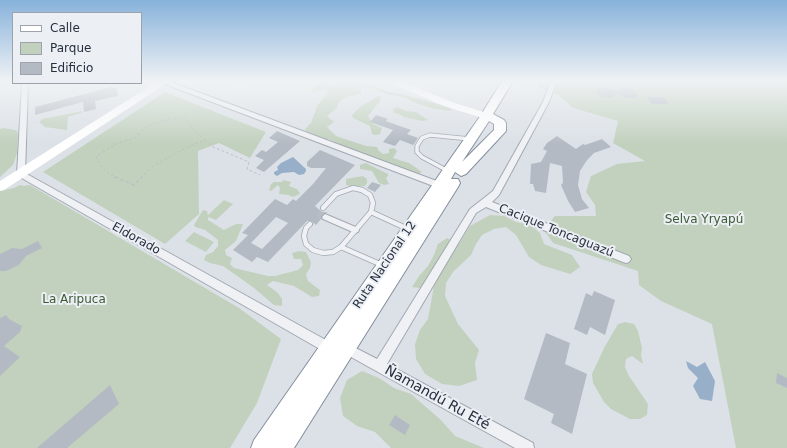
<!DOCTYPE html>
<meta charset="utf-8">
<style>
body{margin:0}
#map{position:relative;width:787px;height:448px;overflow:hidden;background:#dce1e7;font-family:"DejaVu Sans",sans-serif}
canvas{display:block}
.legend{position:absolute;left:12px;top:12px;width:130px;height:72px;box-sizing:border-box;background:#eceff4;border:1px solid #9da2ab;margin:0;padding:5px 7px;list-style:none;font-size:12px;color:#262f3d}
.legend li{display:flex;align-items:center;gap:8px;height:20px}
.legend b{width:20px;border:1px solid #9da2ab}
</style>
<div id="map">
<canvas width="787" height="448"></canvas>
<ul class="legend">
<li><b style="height:5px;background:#fff"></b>Calle</li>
<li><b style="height:11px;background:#c2d1be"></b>Parque</li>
<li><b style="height:11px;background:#b4bac3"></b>Edificio</li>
</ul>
</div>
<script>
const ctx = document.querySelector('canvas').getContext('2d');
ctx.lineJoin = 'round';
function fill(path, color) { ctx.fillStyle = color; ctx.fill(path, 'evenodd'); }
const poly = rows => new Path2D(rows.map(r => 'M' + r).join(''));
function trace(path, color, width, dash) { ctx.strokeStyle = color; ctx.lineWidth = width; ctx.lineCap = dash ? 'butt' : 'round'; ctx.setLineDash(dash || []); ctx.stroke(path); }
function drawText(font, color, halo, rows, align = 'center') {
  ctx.font = font + ' "DejaVu Sans",sans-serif'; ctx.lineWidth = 4; ctx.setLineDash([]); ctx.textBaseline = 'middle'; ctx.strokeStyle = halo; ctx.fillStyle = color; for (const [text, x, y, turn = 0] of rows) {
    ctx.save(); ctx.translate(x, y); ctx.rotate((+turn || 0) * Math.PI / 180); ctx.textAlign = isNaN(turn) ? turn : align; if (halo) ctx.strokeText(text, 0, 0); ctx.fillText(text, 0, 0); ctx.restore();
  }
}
fill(poly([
 [319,81,330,81,329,83,333,85,340,81,359,81,386,91,401,94,452,108,450,111,434,109,415,103,404,97,389,95,369,87,361,88,361,94,346,97,339,102,337,108,327,116,334,122,327,127,336,136,366,146,377,147,379,151,383,154,389,153,389,149,394,148,397,151,393,158,409,163,422,172,418,174,344,149,342,145,329,139,324,140,307,135,305,129,311,123,317,106,327,94,328,91,325,89,311,92,314,87,320,82],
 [539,81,787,81,787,448,736,448,712,324,661,301,639,285,638,271,553,243,543,229,555,216,596,216,595,205,586,192,591,176,617,164,645,161,613,143,618,121,573,108,558,95,538,87],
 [165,92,266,132,250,158,219,143,198,151,199,214,165,244,43,172],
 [379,96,381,97,380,101,368,116,373,124,382,128,380,134,375,135,372,134,370,126,353,118,352,115,361,106,369,102,375,97],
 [397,107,406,111,416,112,428,120,423,121,404,117,399,114,394,113,393,109],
 [83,111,81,113,68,117,67,130,45,127,39,122,42,119],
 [3,128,16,130,18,133,17,153,13,165,0,177,0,129],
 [366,163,388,174,388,176,386,178,389,184,384,185,379,183,372,171,360,169,360,165],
 [363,176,367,179,367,183,365,186,354,187,346,185,346,179],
 [283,180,291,182,289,186,297,189,300,193,298,195,293,197,288,195,279,194,280,188,278,185,271,191,269,190,271,184,274,182,282,182],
 [20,185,23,186,30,185,239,308,281,339,257,403,230,448,0,448,0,191,14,188],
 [224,200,233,204,216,220,208,217,208,220,224,230,236,224,243,224,236,241,225,250,226,255,232,258,230,264,234,268,268,276,275,276,298,270,303,265,301,259,294,259,292,253,299,251,306,252,311,262,310,268,306,274,308,281,320,290,319,296,312,297,294,286,273,281,267,285,278,293,282,299,282,306,274,305,254,288,223,266,210,263,204,260,206,255,213,252,218,246,218,240,205,230,195,227,194,225,203,210,207,211,208,215],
 [490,215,504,216,516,222,530,225,540,233,544,244,572,255,580,267,570,274,541,265,529,257,516,235,506,227,494,229,482,235,476,244,471,255,453,272,446,283,445,296,458,324,479,350,475,363,477,380,459,386,442,384,425,374,416,359,415,344,420,330,428,319,435,280,441,268,448,260,439,265,431,276,427,289,412,287,419,276,428,266,434,255,438,244,447,238,459,244,470,226],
 [194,232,214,242,206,252,185,241],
 [625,322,634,324,638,331,642,348,641,355,643,364,632,356,626,359,625,367,629,376,648,404,647,415,640,419,630,419,611,409,604,402,593,383,592,374,604,348,618,324],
 [362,371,379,378,394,388,411,394,441,420,455,436,484,448,391,448,375,432,357,426,343,416,340,398,347,380]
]), '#c2d1be');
fill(poly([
 [293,157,306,169,306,171,304,174,299,175,294,172,282,173,277,176,274,174,274,172,278,170,277,167,281,163],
 [686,361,697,367,705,362,715,381,712,401,700,399,693,386,698,378,688,368]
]), '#97afc8');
fill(poly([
 [111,87,117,88,118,96,95,101,96,109,84,112,83,102,35,115,35,107],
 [602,87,617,91,624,87,635,90,638,96,634,98,625,98,619,94,611,98,603,98,597,94,596,90],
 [647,97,664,97,669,104,652,104],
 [376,115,388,119,386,121,411,130,407,134,418,138,414,144,413,145,400,140,395,146,383,142,393,130,370,122],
 [277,131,300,141,264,172,256,168,264,160,255,156,262,150,266,152,278,142,269,138],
 [557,136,576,149,583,144,585,145,602,139,611,147,594,153,587,160,580,171,578,185,582,199,589,208,575,212,568,201,561,185,563,183,562,166,550,163,546,193,535,191,533,184,530,184,531,164,541,162,547,151,543,149,547,143],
 [320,150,355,165,315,206,322,212,328,212,325,213,321,216,321,219,316,225,311,221,307,221,268,262,257,257,252,262,233,250,248,235,242,233,275,199,287,205,293,199,296,201,313,184,326,168,311,168,307,166,307,162],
 [276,217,288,223,262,249,251,243],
 [372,182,381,185,375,192,367,188],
 [38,241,42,248,26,256,19,265,6,271,0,271,0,254,12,248,22,249],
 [594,291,615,300,605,335,590,327,587,335,574,329,586,293,592,296],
 [6,315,9,319,22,326,20,332,4,346,20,357,0,376,0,318],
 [546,333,570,343,565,364,587,374,572,434,551,423,554,414,524,399],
 [777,373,787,378,787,388,776,383],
 [110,385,119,404,67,448,37,448],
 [395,415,410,425,405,435,389,425]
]), '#b4bac3');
trace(poly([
 [318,214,325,217]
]), '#b8bdc5', 7, [7, 3.5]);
const serviceFar1 = poly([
 [448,171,422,157,417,152,417,146,422,138,430,135,470,139]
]);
const service = poly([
 [371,212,408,229],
 [310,224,306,228,304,236,306,244,313,250,323,253,333,252,341,247,371,212,373,203,370,195,362,190,353,188,336,194,323,208],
 [341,247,382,265]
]);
const pedestrian = poly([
 [325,214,358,228,359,230,358,232,355,233,323,219,322,217,325,214]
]);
const minor = poly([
 [161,81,168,81,442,183,443,185,439,188,436,187,162,83,161,81],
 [234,81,242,81,237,84,235,83,234,81],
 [551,81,557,81,549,102,499,195,492,202,629,256,631,259,629,262,626,263,623,262,486,207,476,213,387,364,533,443,534,448,515,448,342,352,340,348,342,344,346,343,377,359,470,209,493,191,543,102,551,81],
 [22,83,28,83,25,173,333,344,335,348,333,352,329,353,325,352,18,176,17,174,22,83]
]);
const trunk = poly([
 [502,81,513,81,493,114,504,120,506,123,506,131,466,174,461,176,455,172,451,179,458,179,460,183,458,187,294,448,251,448,254,440,481,115,502,81],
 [489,121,494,124,494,130,462,162,489,121]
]);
trace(serviceFar1, '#a2a8b1', 5);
trace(service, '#a2a8b1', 6);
trace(pedestrian, '#a2a8b1', 2);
trace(minor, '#a2a8b1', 2);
trace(trunk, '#848e9d', 2);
trace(poly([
 [205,140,211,146,249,162,247,169,260,175],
 [118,178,109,174,99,164,96,156,118,143,135,138,147,126,168,119,185,118,192,128,205,140],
 [141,178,153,166,186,148,205,140]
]), '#bbbfc5', 1, [2.5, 2.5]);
trace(poly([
 [115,177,134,185,142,177]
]), '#bbbfc5', 1.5, [3, 3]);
trace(serviceFar1, '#eff1f5', 3.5);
trace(service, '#eff1f5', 4.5);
fill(pedestrian, '#eff1f5');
fill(minor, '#eff1f5');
fill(poly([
 [158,81,170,81,4,190,0,191,0,181,158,81],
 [388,81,401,81,452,102,490,114,491,116,486,119,444,106,390,83,388,81]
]), '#fff');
fill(trunk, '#fff');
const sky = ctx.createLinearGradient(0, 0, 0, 144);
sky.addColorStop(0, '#87b2db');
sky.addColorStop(0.56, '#eff2f4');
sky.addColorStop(1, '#eff2f400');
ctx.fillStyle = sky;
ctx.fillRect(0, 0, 787, 144);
drawText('12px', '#3b5933', '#eceff4', [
 ["Selva Yryapú",704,220],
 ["La Aripuca",74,300]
]);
drawText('12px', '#262f3d', '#eceff4', [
 ["Cacique Toncaguazú",556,231,22],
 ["Eldorado",136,239,29],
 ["Ruta Nacional 12",385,265,-56]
]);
drawText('14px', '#262f3d', '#eceff4', [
 ["Ñamandú Ru Eté",437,398,29]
]);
</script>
